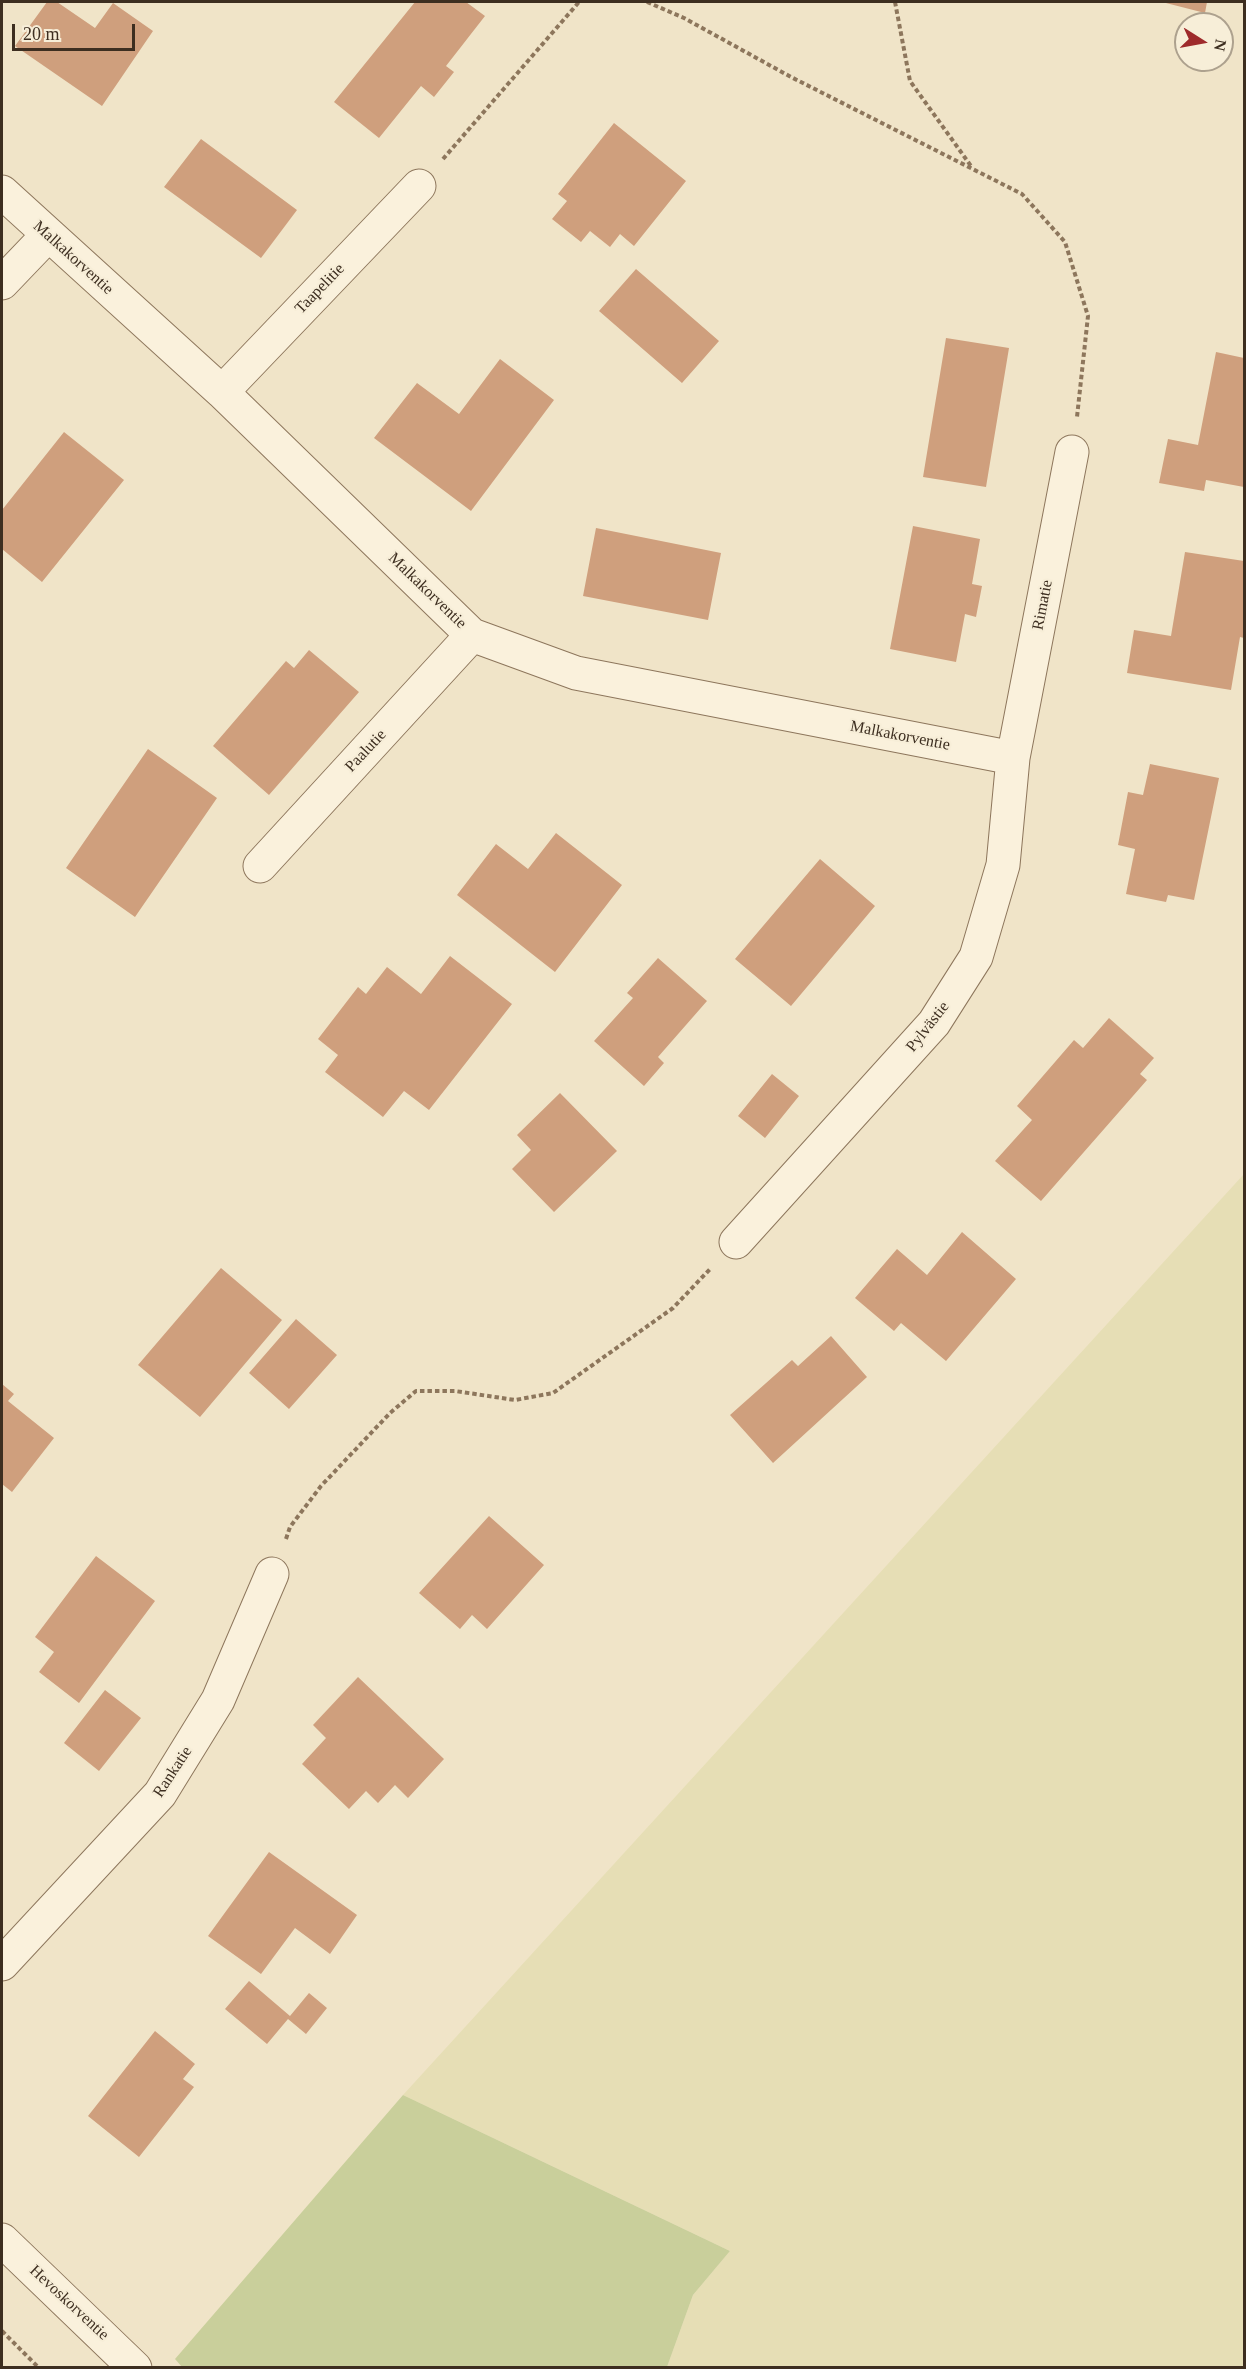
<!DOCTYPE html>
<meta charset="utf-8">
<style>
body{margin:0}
#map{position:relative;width:1246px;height:2369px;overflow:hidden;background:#f0e4c8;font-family:"Times New Roman",serif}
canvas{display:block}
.frame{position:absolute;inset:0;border:3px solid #3d2e20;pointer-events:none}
.north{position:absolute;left:1174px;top:12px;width:60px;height:60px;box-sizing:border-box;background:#f7eed8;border:2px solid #ada18e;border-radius:50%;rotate:101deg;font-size:16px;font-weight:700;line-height:24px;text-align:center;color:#3d2e20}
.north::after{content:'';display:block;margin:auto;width:21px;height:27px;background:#9e2a2b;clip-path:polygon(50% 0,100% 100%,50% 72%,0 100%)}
.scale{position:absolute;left:12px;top:24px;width:123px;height:27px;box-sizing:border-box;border:3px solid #3d2e20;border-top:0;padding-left:8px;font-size:18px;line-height:21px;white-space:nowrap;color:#3d2e20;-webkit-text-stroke:4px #f7eed8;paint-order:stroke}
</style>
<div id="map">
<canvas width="1246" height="2369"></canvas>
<div class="frame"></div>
<div class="north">N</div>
<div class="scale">20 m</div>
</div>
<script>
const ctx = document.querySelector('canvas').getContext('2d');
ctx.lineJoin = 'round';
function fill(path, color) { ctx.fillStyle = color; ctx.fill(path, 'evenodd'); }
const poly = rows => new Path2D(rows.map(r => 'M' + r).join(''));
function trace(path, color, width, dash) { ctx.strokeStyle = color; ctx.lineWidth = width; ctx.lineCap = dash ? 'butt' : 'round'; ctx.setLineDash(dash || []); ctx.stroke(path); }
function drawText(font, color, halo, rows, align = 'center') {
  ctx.font = font + ' "Times New Roman",serif'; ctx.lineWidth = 4.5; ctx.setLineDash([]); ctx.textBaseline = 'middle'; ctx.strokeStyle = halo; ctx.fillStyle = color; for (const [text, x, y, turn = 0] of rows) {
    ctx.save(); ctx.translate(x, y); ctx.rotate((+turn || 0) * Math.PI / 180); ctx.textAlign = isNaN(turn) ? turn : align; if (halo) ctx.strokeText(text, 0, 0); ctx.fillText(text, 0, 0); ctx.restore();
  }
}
fill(poly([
 [1244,1174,1244,2367,667,2367,693,2295,730,2251,403,2095]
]), '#e6deb5');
fill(poly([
 [403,2095,730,2251,693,2295,667,2367,182,2367,175,2359]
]), '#c9cf9b');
fill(poly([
 [47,2,57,2,95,28,113,3,153,31,102,106,15,46],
 [415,2,466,2,485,16,446,66,454,72,434,97,421,86,379,138,334,102],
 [1162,2,1207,2,1205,13],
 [614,123,686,181,634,246,620,234,610,247,590,231,581,242,552,219,567,201,558,194],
 [201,139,297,210,261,258,164,187],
 [636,269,719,341,682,383,599,311],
 [946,338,1009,348,986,487,923,477],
 [1216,352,1244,358,1244,487,1206,480,1204,491,1159,483,1168,439,1198,445],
 [500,359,554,400,471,511,374,438,417,383,459,414],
 [64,432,124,480,42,582,2,549,2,510],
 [913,526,980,539,972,584,982,586,976,617,965,614,956,662,890,649],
 [596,528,721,553,708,620,583,596],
 [1185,552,1244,561,1244,638,1240,637,1231,690,1127,673,1134,630,1171,636],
 [309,650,359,692,269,795,213,746,286,661,294,668],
 [148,749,217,798,135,917,66,868],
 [1150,764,1219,778,1194,900,1168,895,1166,902,1126,894,1135,849,1118,845,1128,792,1143,795],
 [556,833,622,885,555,972,457,895,496,844,528,869],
 [820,859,875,906,791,1006,735,959],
 [450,956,512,1004,429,1110,404,1091,383,1117,325,1072,338,1055,318,1039,358,987,366,994,387,967,421,994],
 [658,958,707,1001,658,1057,664,1063,644,1086,594,1041,633,998,627,993],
 [1109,1018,1154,1058,1140,1074,1147,1080,1041,1201,995,1161,1032,1120,1017,1106,1074,1040,1083,1048],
 [772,1074,799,1096,765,1138,738,1116],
 [560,1093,617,1151,554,1212,512,1169,531,1150,517,1135],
 [962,1232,1016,1279,946,1361,901,1323,894,1331,855,1298,897,1249,927,1275],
 [221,1268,282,1320,200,1417,138,1365],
 [296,1319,337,1355,289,1409,249,1373],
 [831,1336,867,1377,773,1463,730,1415,792,1360,798,1366],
 [2,1384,14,1394,8,1401,54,1438,12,1492,2,1484],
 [489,1516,544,1565,487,1629,472,1615,460,1629,419,1593],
 [96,1556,155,1601,79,1703,39,1672,54,1652,35,1637],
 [358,1677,444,1759,408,1798,395,1785,378,1803,366,1791,349,1809,302,1764,326,1738,313,1725],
 [105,1690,141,1718,99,1771,64,1743],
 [269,1852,357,1915,330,1954,295,1928,261,1974,208,1936],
 [249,1981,290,2016,309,1993,327,2008,306,2034,288,2019,267,2044,225,2009],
 [155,2031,195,2064,183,2079,194,2087,139,2157,88,2116]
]), '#cf9f7d');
const minor = poly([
 [2,192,222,392,472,635,576,673,1013,758],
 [2,283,47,236],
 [222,392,419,186],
 [260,866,472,635],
 [736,1242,934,1023,976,957,1003,865,1013,758,1072,452],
 [2,1964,160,1794,218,1700,272,1574],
 [2,2240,135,2368]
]);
trace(minor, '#8d765c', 35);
trace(poly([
 [647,2,684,18,791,77,1022,194,1065,242,1088,316,1077,417],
 [895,2,910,81,971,166],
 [443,159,579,2],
 [286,1539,290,1527,321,1486,390,1413,416,1391,455,1391,515,1400,553,1393,673,1308,711,1268],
 [2,2331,39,2368]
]), '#8d765c', 4, [4.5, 3]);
trace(minor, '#faf1dc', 33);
drawText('16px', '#3d2e20', '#f7eed8', [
 ["Malkakorventie",73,258,42],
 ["Taapelitie",320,289,-46],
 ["Malkakorventie",427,591,44],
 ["Rimatie",1043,605,-79],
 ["Malkakorventie",900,736,11],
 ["Paalutie",366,751,-47],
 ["Pylvästie",928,1027,-52],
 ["Rankatie",173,1772,-57],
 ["Hevoskorventie",69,2303,43]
]);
</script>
